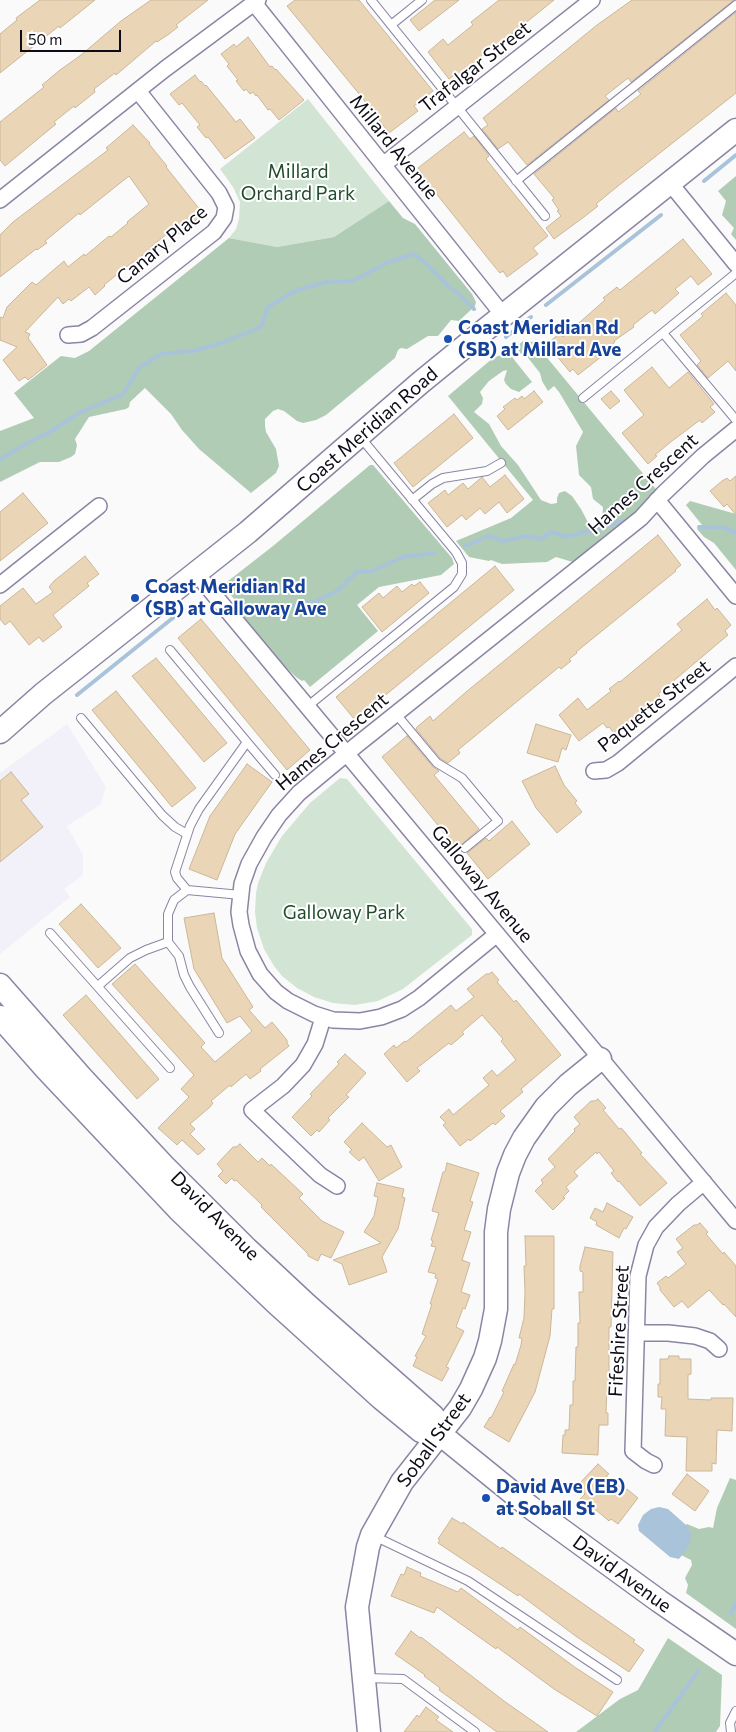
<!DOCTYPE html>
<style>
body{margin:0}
#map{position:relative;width:736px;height:1732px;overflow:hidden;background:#fafafa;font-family:Commissioner,sans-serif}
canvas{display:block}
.scale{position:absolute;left:20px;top:30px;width:101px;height:22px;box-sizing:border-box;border:2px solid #0d0b16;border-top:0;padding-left:6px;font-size:15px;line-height:18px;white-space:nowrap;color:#0d0b16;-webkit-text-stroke:4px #fff;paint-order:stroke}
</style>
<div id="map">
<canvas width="736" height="1732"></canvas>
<div class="scale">50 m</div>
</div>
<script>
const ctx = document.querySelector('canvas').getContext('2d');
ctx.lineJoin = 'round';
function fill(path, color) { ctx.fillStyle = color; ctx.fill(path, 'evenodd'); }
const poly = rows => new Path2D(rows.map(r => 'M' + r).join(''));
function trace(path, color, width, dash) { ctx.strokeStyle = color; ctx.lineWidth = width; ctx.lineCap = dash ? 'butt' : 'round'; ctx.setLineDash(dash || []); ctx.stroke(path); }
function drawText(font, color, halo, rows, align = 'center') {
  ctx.font = font + ' Commissioner,sans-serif'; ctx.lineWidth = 4; ctx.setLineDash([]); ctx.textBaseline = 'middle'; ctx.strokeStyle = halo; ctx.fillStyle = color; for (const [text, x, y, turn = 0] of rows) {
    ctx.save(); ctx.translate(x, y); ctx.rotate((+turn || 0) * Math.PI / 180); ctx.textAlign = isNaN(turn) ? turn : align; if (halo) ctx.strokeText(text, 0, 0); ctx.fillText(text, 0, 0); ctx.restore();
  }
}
fill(poly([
 [67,724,106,787,100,805,67,826,83,855,83,875,64,889,70,897,0,954,0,773]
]), '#f2f0f9');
fill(poly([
 [308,99,389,201,334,237,277,247,229,238,236,229,239,219,240,202,233,187,220,169],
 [340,778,347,779,472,929,472,935,403,989,378,1001,355,1005,333,1003,314,997,297,988,282,976,274,966,264,949,257,928,255,912,256,893,258,883,266,863,282,836,310,803]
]), '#d2e5d5');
fill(poly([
 [736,176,736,240,731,234,734,228,722,215,726,201,718,191],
 [389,201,403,218,415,224,472,294,476,302,475,306,459,321,451,320,438,336,428,336,407,349,401,348,398,350,395,358,326,415,316,420,303,423,297,421,284,411,278,409,273,411,265,419,265,426,266,432,276,449,279,466,276,473,251,493,199,449,182,430,171,414,145,388,130,402,129,407,126,409,89,417,75,439,77,445,75,454,71,457,59,462,40,462,0,482,0,431,34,418,14,393,61,356,75,358,89,351,229,238,277,247,334,237],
 [523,341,534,342,660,494,576,563,556,557,547,562,502,564,491,560,489,561,469,557,456,541,511,518,533,500,448,396,493,358,508,352,532,382,519,392,511,389,506,384,504,380,507,370,503,371,489,381,480,392,483,398,482,404,474,412,489,424,501,446,518,465,541,500,551,504,557,503,557,498,559,493,565,491,572,496,581,509,590,526,599,523,602,520,603,507,593,499,591,487,579,475,576,446,583,432,559,392,554,386,548,391,542,381,540,373,525,354,521,354,516,347],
 [370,465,373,465,452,558,454,564,441,575,379,587,357,605,378,631,310,687,304,680,302,681,296,677,279,661,241,616,242,609,223,585,273,546],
 [690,501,736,514,736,570,714,543,704,537,697,529,702,525,686,505],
 [730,1478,736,1480,736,1629,686,1593,688,1585,685,1578,692,1565,691,1560,681,1555,683,1527,687,1524,699,1529,709,1527,713,1528,717,1508],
 [668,1638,722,1675,720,1726,716,1732,576,1732,620,1699,638,1690]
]), '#b0ccb5');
fill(poly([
 [659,1507,668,1509,686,1525,691,1533,689,1546,679,1559,670,1557,639,1531,638,1525,643,1515,651,1509]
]), '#a9c3da');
trace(poly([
 [704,181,736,155],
 [546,305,661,215],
 [506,337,531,317],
 [0,459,33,440,48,433,81,412,123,394,139,368,161,354,192,351,219,344,261,327,268,307,297,290,326,282,353,281,386,263,414,254,429,266,448,286,459,294,474,309],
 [699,527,723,527,736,533],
 [465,546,489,536,504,541,526,536,541,539,551,532,566,537,624,521],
 [244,605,278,609,314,602,337,591,357,572,372,571,403,557,434,553],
 [77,695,179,613],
 [731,1613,736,1603],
 [655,1732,698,1671]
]), '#a9c3da', 4);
const building = poly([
 [40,0,95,0,60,28,59,26,0,73,0,34,17,20,16,18,40,0],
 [151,0,208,0,176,25,178,27,169,34,157,42,156,41,116,75,115,73,94,89,95,92,75,108,74,106,54,122,56,124,5,166,0,160,0,122,44,87,42,85,60,70,81,55,121,21,151,0],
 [295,0,359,0,433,91,414,106,418,111,389,133,360,95,287,6,295,0],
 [435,0,459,0,419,31,410,20,435,0],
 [499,0,554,0,497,46,496,44,458,76,456,74,449,79,428,52,443,39,448,45,473,25,471,22,499,0],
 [632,0,734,0,631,82,628,78,605,96,609,100,527,165,508,142,498,149,482,129,488,125,483,118,597,25,632,0],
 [736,12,736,93,618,186,596,204,598,206,584,217,554,239,546,228,561,216,557,211,559,210,552,200,554,198,534,174,616,108,618,112,641,94,638,91,736,12],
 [248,37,270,67,272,66,275,70,276,69,304,100,279,120,270,109,268,110,257,95,256,96,253,92,250,94,246,89,244,91,236,81,238,80,227,66,229,64,221,54,234,44,236,47,248,37],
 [195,75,200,82,201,81,205,86,206,85,236,122,240,119,255,138,225,159,208,137,206,138,197,127,200,125,182,103,179,105,170,94,195,75],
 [133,125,150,143,149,144,167,166,166,167,201,211,199,213,201,216,179,234,174,228,151,247,152,249,126,267,104,285,105,286,95,295,89,287,71,301,69,299,63,304,58,297,25,332,30,334,28,338,47,365,28,380,25,377,19,381,3,360,17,347,0,340,0,317,3,318,7,307,32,282,36,285,64,261,68,267,84,254,85,256,109,236,111,237,128,223,127,222,149,204,129,176,80,215,79,213,45,241,47,243,37,250,36,249,0,277,0,235,13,222,108,150,106,148,133,125],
 [464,132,470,139,474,136,489,156,486,159,548,236,533,248,538,254,507,277,503,271,500,273,490,261,423,177,424,176,418,168,464,132],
 [683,239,712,274,698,285,691,276,675,289,679,293,655,314,652,310,633,325,634,327,614,341,615,342,607,349,608,351,597,360,578,375,573,369,570,372,547,344,560,333,563,337,605,300,603,298,617,287,620,290,683,239],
 [726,293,736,305,736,371,728,361,708,378,697,365,701,361,680,335,703,316,701,314,726,293],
 [652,367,669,388,688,372,714,404,710,407,715,412,702,423,700,420,672,441,655,455,657,456,648,464,622,433,644,415,624,390,652,367],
 [534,391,543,402,508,430,497,416,505,409,503,407,515,398,517,400,522,396,524,399,534,391],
 [611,391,620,401,610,409,601,399,611,391],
 [454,414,473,438,413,487,394,463,454,414],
 [505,475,524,499,507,513,499,502,485,514,480,508,466,520,462,515,447,527,428,503,445,490,448,495,463,483,468,489,482,477,490,487,505,475],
 [736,476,736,515,727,504,724,507,710,491,722,481,727,478,730,481,736,476],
 [23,493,48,523,0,561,0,512,23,493],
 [658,535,681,565,675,570,676,571,576,652,577,653,569,659,571,661,561,669,559,667,458,750,460,753,448,763,441,759,416,729,417,727,430,716,433,721,466,692,658,535],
 [85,556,99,574,87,583,89,586,53,615,62,627,43,642,39,637,29,645,10,621,5,625,0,619,0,606,23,588,36,604,53,592,49,587,54,581,85,556],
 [495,566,514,590,355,720,336,697,495,566],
 [420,582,429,593,382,632,362,607,379,593,383,598,397,586,402,592,412,584,414,586,420,582],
 [707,599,715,610,717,608,731,625,725,631,728,635,658,694,660,696,614,733,609,727,607,728,603,723,579,741,559,715,578,698,587,710,611,691,609,689,619,681,620,682,682,630,677,624,707,599],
 [201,619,310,750,287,770,178,638,201,619],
 [156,658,227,743,204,762,132,676,156,658],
 [116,691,196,788,172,807,92,710,116,691],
 [536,724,571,735,566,750,562,748,558,762,527,753,536,724],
 [407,736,433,767,439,771,434,775,479,829,461,845,459,843,455,846,382,757,407,736],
 [247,764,272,782,235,834,217,880,189,869,210,816,247,764],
 [555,766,564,785,577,801,575,803,582,812,557,833,536,808,522,781,555,766],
 [11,772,29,794,21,800,43,827,0,862,0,781,11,772],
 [512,821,530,844,488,879,467,853,486,838,489,841,512,821],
 [81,904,121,948,98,968,59,924,81,904],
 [214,913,222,958,253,1007,249,1010,265,1028,272,1022,287,1040,287,1043,289,1046,260,1069,261,1071,250,1079,246,1074,231,1087,230,1085,211,1101,213,1103,210,1107,190,1124,195,1129,190,1134,205,1149,198,1155,182,1140,177,1145,158,1128,189,1097,181,1089,194,1075,112,984,135,964,205,1043,201,1047,215,1062,252,1031,240,1016,227,1023,194,969,184,918,214,913],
 [492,972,499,980,497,982,514,1002,516,1000,561,1055,521,1089,523,1092,500,1111,505,1116,495,1125,493,1123,470,1141,469,1139,460,1146,443,1125,446,1123,440,1117,449,1109,453,1115,489,1085,483,1078,492,1070,497,1076,516,1060,501,1041,503,1039,482,1015,462,1032,464,1034,451,1045,449,1043,417,1068,420,1071,407,1082,384,1054,394,1045,396,1048,405,1041,406,1042,451,1005,456,1011,474,997,467,989,486,974,489,974,492,972],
 [86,995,159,1079,137,1099,63,1015,86,995],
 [345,1054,366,1073,346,1095,349,1097,328,1118,330,1120,319,1132,317,1130,311,1136,292,1117,312,1096,310,1094,339,1064,337,1062,345,1054],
 [598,1099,606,1108,603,1110,610,1118,619,1129,621,1128,624,1131,642,1153,640,1154,667,1183,640,1206,619,1181,618,1182,611,1173,614,1171,599,1152,597,1154,596,1152,574,1172,578,1176,566,1187,569,1191,563,1197,565,1198,553,1210,535,1191,543,1183,541,1180,555,1167,548,1159,575,1131,574,1129,580,1124,574,1117,591,1101,595,1101,598,1099],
 [362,1123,387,1147,391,1145,402,1167,379,1181,364,1157,359,1161,349,1152,352,1150,344,1142,362,1123],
 [240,1144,258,1162,262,1158,270,1166,271,1164,303,1194,299,1198,322,1221,344,1232,331,1258,321,1254,318,1261,308,1256,308,1254,261,1207,262,1205,236,1180,234,1181,232,1178,226,1184,218,1176,223,1171,217,1164,233,1147,236,1147,240,1144],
 [447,1163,479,1173,470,1201,473,1202,464,1230,471,1232,462,1260,470,1263,461,1292,470,1295,465,1309,463,1308,456,1327,464,1331,446,1367,449,1368,442,1381,413,1366,417,1357,415,1356,426,1336,422,1334,432,1304,430,1304,438,1279,435,1278,436,1274,428,1272,436,1247,431,1246,433,1241,431,1240,439,1213,432,1211,443,1172,445,1172,447,1163],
 [377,1183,404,1189,402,1197,405,1198,398,1229,382,1257,387,1272,349,1285,342,1264,333,1260,381,1243,364,1232,374,1216,378,1197,374,1196,377,1183],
 [607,1203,633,1217,626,1229,624,1228,619,1238,596,1225,597,1222,590,1218,595,1208,603,1212,607,1203],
 [700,1223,708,1232,706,1234,723,1254,724,1252,736,1266,736,1317,724,1304,723,1305,709,1290,688,1308,682,1301,674,1307,660,1290,660,1287,657,1283,666,1276,668,1278,686,1264,677,1252,683,1248,676,1239,694,1225,697,1225,700,1223],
 [525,1236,554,1236,554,1309,552,1309,550,1336,535,1392,509,1442,484,1427,490,1417,491,1418,504,1392,502,1391,514,1364,515,1365,521,1345,522,1338,519,1338,524,1318,525,1292,524,1266,526,1266,525,1236],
 [585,1247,613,1252,611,1327,609,1327,609,1387,607,1387,606,1413,608,1413,608,1425,599,1425,598,1455,562,1453,563,1435,565,1435,565,1430,569,1430,570,1405,573,1405,573,1381,575,1381,576,1347,578,1347,578,1323,580,1323,579,1292,583,1292,583,1272,580,1271,580,1266,585,1247],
 [669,1356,679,1356,679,1359,691,1359,691,1374,688,1375,688,1399,711,1400,711,1398,733,1398,732,1431,717,1430,716,1464,712,1463,712,1471,686,1471,687,1437,665,1436,666,1409,661,1409,662,1397,658,1397,658,1384,660,1384,660,1359,668,1359,669,1356],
 [598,1464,609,1474,606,1476,625,1491,627,1489,638,1498,618,1524,611,1519,609,1521,590,1505,588,1507,579,1500,585,1494,577,1486,598,1464],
 [687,1474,709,1491,695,1511,672,1494,687,1474],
 [452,1518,462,1524,463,1522,501,1549,502,1547,635,1640,633,1642,644,1650,629,1672,577,1637,519,1594,518,1596,438,1543,440,1540,438,1539,452,1518],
 [407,1567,421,1573,420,1576,458,1592,461,1588,518,1630,520,1627,576,1668,613,1692,597,1716,554,1689,497,1647,496,1649,437,1607,434,1613,391,1596,401,1574,404,1575,407,1567],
 [411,1631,420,1638,421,1637,504,1701,548,1732,497,1732,439,1690,440,1688,424,1676,425,1675,395,1654,411,1631],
 [426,1707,439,1717,436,1720,453,1732,404,1732,417,1715,419,1717,426,1707]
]);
fill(building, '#ead6b7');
trace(building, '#cbb799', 1);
const lane = poly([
 [371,0,545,216],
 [391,25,422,0],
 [516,181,736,5],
 [663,333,736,420],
 [583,398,736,273],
 [412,500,432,484,443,478,487,471,501,463],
 [170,650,247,742,199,809,190,826,175,872,177,878,187,890,174,900,168,914,168,942,179,956,184,975,190,987,219,1033],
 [308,706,454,587,462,574,462,563,456,552,361,438],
 [396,714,437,763,462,778,498,821,465,848],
 [81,718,162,815,175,827,187,834],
 [247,742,275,775],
 [187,890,241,895],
 [50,933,170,1068],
 [98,986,130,958,146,950,168,942],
 [374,1536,468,1581,617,1680],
 [365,1678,403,1679,475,1732],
 [731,1732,730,1723,736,1711]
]);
const street = poly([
 [254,3,503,315],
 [383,165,592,0],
 [670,183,736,264],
 [0,200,165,69,258,0],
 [68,335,81,334,92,328,214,232,224,218,226,207,219,193,138,91],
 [657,500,736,596],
 [196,573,736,1221],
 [0,585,99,506],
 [594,771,606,770,618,763,736,666],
 [497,934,419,998,402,1009,381,1017,360,1021,333,1020,314,1014,288,1001,276,992,260,974,248,951,241,925,239,912,242,884,249,864,264,837,279,815,299,793,358,744,641,518,663,494,703,456,736,429],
 [323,1018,315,1044,303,1065,283,1086,252,1110,320,1175,337,1186],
 [637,1333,668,1333,695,1336,710,1341,719,1349],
 [654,1465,646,1461,633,1451,638,1276,646,1245,656,1227,678,1204,704,1182]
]);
const secondary = poly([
 [0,732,43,694,248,532,420,383,485,330,736,130],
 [0,985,82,1078,163,1165,247,1249,307,1305,433,1416,438,1424,440,1434],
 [0,1017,46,1069,179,1210,275,1302,381,1398,421,1431,428,1434,440,1434,530,1507,659,1601,736,1654],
 [369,1732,357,1607,368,1547,372,1535,402,1482,460,1408,471,1389,485,1358,490,1341,496,1309,496,1232,499,1209,508,1173,515,1155,524,1138,546,1107,568,1085,600,1059]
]);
trace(lane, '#8b85a4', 10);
trace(street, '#8b85a4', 18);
trace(secondary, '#8b85a4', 25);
trace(lane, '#fff', 8);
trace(street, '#fff', 15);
trace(secondary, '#fff', 22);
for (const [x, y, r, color] of [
 [448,339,5,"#1a4fb4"],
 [135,598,5,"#1a4fb4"],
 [486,1498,5,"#1a4fb4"]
]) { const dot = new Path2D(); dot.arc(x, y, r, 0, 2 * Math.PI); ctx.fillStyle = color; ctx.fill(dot); trace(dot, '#fff', 2); }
drawText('19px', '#0d0b16', '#fff', [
 ["Trafalgar Street",475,67,-38],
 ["Millard Avenue",394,147,51],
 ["Canary Place",162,245,-40],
 ["Coast Meridian Road",367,430,-41],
 ["Hames Crescent",643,484,-42],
 ["Paquette Street",654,706,-38],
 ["Hames Crescent",332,742,-40],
 ["Galloway Avenue",482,884,50],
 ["David Avenue",215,1216,45],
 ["Fifeshire Street",619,1331,-87],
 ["Soball Street",434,1440,-54],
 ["David Avenue",622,1574,36]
]);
drawText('19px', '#214d2c', '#fff', [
 ["Millard",298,172],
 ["Orchard Park",298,194],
 ["Galloway Park",344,913]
]);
drawText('bold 19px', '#164399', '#fff', [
 ["Coast Meridian Rd",458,328],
 ["(SB) at Millard Ave",458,350],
 ["Coast Meridian Rd",145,587],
 ["(SB) at Galloway Ave",145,609],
 ["David Ave (EB)",496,1487],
 ["at Soball St",496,1509]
], 'left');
</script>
